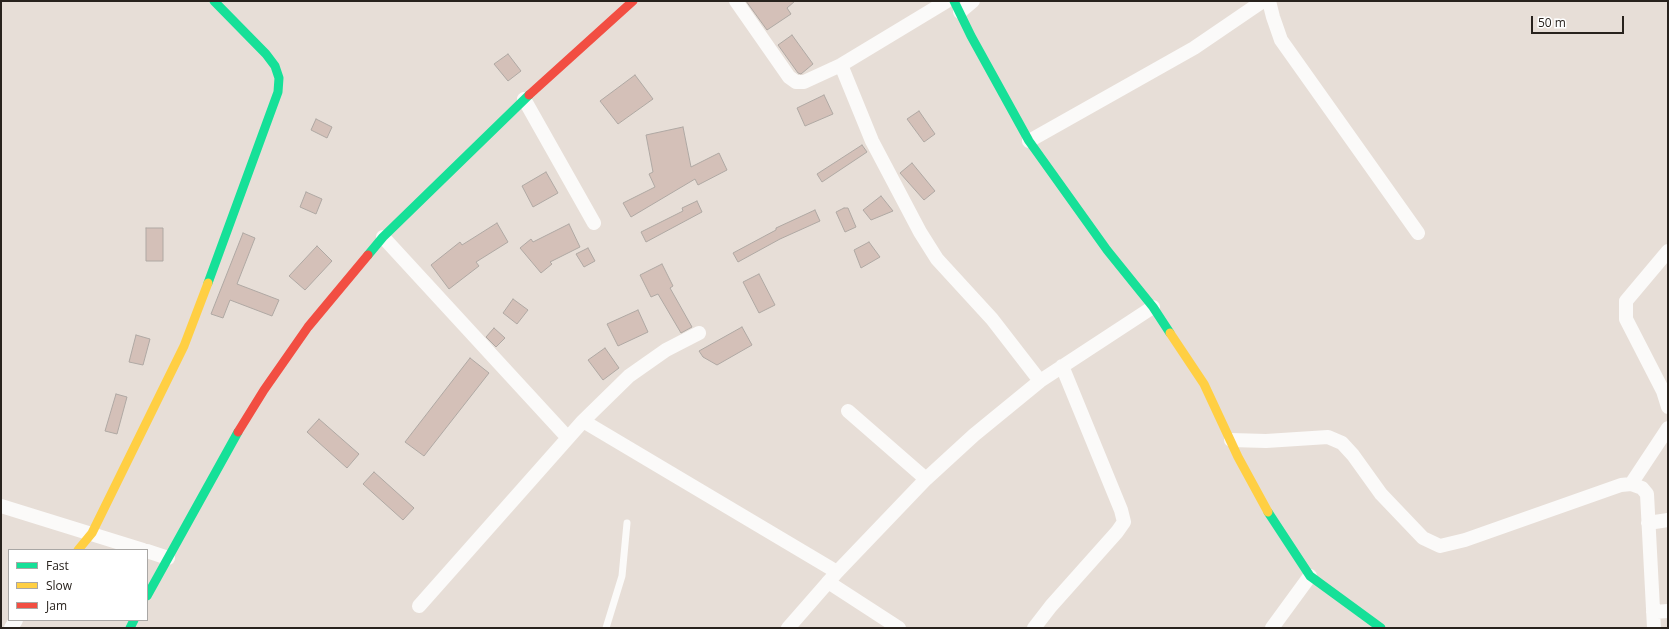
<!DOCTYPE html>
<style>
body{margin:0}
#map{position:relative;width:1669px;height:629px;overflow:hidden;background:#e7ded7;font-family:"Open Sans",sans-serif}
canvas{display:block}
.frame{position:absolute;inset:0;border:2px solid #28221d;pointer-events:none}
.legend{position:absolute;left:8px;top:549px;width:140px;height:72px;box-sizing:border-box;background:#fff;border:1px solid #a9a7a5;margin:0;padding:5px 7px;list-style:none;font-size:12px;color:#28221d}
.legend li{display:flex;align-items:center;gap:8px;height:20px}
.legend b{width:20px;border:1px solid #a9a7a5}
.scale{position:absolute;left:1531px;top:16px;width:93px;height:18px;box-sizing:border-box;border:2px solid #28221d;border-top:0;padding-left:5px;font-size:12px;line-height:14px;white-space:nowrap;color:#28221d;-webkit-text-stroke:3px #fff;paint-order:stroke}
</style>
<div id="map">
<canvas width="1669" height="629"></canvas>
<div class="frame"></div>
<ul class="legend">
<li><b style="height:5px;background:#16e098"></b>Fast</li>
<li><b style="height:5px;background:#ffcf43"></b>Slow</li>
<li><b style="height:5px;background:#f24e42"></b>Jam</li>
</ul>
<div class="scale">50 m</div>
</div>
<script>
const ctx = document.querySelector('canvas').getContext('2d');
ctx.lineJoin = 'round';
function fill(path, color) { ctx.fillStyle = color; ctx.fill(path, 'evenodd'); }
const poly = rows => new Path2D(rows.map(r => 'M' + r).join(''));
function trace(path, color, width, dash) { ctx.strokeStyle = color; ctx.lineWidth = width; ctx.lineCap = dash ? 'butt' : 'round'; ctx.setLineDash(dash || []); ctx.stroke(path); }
const building = poly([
 [746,1,795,1,787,8,791,14,767,30,746,1],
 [792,35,813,64,801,74,798,73,778,45,792,35],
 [508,54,521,71,508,81,494,64,508,54],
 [635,75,653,99,618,124,600,101,635,75],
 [824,95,833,114,805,126,797,108,824,95],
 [919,111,935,134,924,142,907,119,919,111],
 [316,119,332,127,327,138,311,130,316,119],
 [683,127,691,167,719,153,727,170,698,185,695,179,631,217,623,203,655,187,649,174,653,172,646,135,683,127],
 [862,145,867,152,822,182,817,174,862,145],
 [912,163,935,191,924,200,900,173,912,163],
 [546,172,558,193,533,207,522,186,546,172],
 [306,192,322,199,316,214,300,207,306,192],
 [881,196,893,211,871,220,863,210,881,196],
 [697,201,702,212,646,242,641,232,683,211,682,208,697,201],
 [844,208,848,208,856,227,845,232,836,212,844,208],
 [815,210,820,221,780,239,738,262,733,253,776,230,776,228,815,210],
 [497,223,508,242,476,262,479,266,449,289,431,265,460,242,462,245,497,223],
 [569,224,580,247,550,262,552,264,541,273,520,248,531,239,533,242,569,224],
 [146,228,163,228,163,261,146,261,146,228],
 [243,233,255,238,237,284,279,300,272,316,230,300,223,318,211,314,243,233],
 [869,242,880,257,861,268,854,250,869,242],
 [317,246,332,261,305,290,289,276,317,246],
 [588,248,595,261,584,267,576,254,588,248],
 [662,264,673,286,670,288,692,327,681,333,658,294,651,297,640,275,662,264],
 [759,274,775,305,759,313,743,282,759,274],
 [513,299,528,310,517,324,503,313,513,299],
 [638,310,648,332,618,346,607,324,638,310],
 [742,327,752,345,717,365,703,357,699,351,742,327],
 [494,328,505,338,496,347,486,337,494,328],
 [136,335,150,339,143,365,129,362,136,335],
 [605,348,619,368,603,380,588,360,605,348],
 [470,358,489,373,424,456,405,442,470,358],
 [116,394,127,397,117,434,105,431,116,394],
 [319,419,359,454,347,468,307,432,319,419],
 [374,472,414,508,403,520,363,484,374,472]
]);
fill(building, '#d4c0b8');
trace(building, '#afa8a3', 1);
trace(poly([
 [606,628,622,576,627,523]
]), '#fbfaf9', 7);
trace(poly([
 [736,1,789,77,796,82,804,82,841,65,947,1],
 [1269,1,1273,17,1281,40,1418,233],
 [960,12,973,1],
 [841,65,872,141,920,232,937,259,992,319,1040,381],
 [524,99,594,223],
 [1029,141,1194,48,1263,1],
 [383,237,568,438],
 [1668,251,1626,301,1626,319,1663,391,1668,407],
 [848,411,926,479],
 [583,421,837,572],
 [1231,440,1266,441,1328,437,1342,443,1353,455,1381,494,1423,538,1440,546,1465,540,1621,485,1631,484,1642,488,1647,494,1654,628],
 [1631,484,1668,428],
 [1,506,143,550],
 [1648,523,1668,520],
 [147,551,168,558],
 [828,582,899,628],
 [419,606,583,421,629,376,666,350,699,333],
 [1653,612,1668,611],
 [11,628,16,620],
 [788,628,837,572,926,479,974,435,1040,381,1153,307],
 [1034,628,1051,606,1117,532,1124,522,1121,510,1062,366],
 [1272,628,1310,576]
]), '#fbfaf9', 14);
trace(poly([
 [954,1,971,36,1029,141,1107,250,1153,307,1170,333],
 [368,255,383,237,529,95],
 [208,283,278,92,279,78,275,66,266,54,214,1],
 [1268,512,1310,576,1381,628],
 [147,596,238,432],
 [130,628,134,620]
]), '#16e098', 9);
trace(poly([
 [1170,333,1204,384,1238,457,1268,512],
 [78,550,92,533,184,346,208,283]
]), '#ffcf43', 9);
trace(poly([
 [529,95,633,1],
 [238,432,264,390,308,327,368,255]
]), '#f24e42', 9);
</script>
